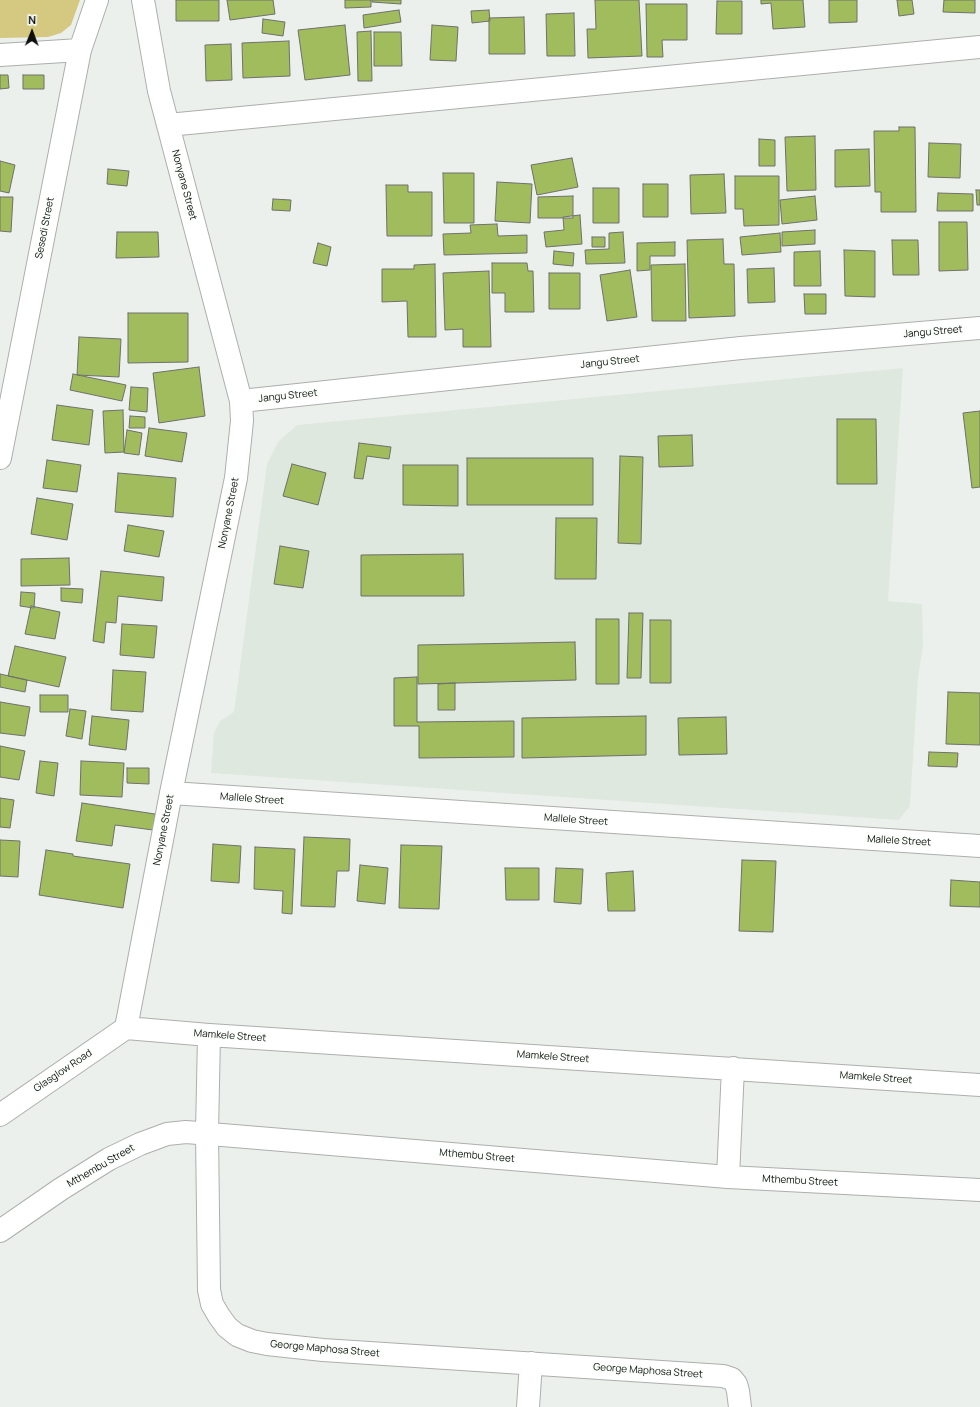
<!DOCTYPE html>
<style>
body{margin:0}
#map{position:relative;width:980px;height:1407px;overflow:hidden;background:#ecf0ed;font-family:Manrope,sans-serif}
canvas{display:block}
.north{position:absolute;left:12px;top:12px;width:40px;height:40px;-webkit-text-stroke:3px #fafefa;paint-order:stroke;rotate:1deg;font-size:11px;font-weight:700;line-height:16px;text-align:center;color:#0d0e0d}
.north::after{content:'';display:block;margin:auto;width:14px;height:18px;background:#0d0e0d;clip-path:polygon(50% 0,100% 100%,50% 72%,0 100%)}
</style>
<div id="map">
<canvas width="980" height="1407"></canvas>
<div class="north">N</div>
</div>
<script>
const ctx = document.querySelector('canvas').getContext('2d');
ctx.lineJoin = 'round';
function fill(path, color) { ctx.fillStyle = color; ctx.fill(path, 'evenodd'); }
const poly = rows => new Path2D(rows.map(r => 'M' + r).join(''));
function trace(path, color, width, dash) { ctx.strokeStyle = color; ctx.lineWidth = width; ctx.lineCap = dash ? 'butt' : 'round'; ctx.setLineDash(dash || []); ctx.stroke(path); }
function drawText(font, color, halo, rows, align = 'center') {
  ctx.font = font + ' Manrope,sans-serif'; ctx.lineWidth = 3; ctx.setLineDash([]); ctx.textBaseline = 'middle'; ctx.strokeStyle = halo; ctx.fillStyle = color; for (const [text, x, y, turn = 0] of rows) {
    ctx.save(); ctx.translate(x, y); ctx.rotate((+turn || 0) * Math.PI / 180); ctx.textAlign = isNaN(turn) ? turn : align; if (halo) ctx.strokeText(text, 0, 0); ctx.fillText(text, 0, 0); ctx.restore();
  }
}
fill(poly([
 [903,368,888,601,922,604,923,645,918,678,910,806,899,820,211,773,214,733,220,721,234,712,267,464,278,442,297,425]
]), '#dee8df');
fill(poly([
 [0,0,80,0,71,25,61,33,48,37,0,38]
]), '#d5c881');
const building = poly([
 [176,0,219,0,219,21,176,21,176,0],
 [227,0,273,0,275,14,230,20,227,0],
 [345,0,371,0,371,7,345,8,345,0],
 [372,0,401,0,401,4,372,2,372,0],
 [595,0,639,0,642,56,588,58,587,29,596,29,595,0],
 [761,0,803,0,805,27,773,29,771,3,761,4,761,0],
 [829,0,857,0,857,22,829,23,829,0],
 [897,0,912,0,914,14,899,16,897,0],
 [944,0,975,0,975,13,943,12,944,0],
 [717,1,742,1,742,34,716,34,717,1],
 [646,4,687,4,687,40,662,40,663,57,647,57,646,4],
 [399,10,401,22,364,28,363,15,399,10],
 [489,10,490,21,472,23,471,11,489,10],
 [574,13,575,56,547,56,546,14,574,13],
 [524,17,525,54,489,54,489,18,524,17],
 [263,19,285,22,283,36,262,33,263,19],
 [345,25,350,75,305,80,298,30,345,25],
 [432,25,458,27,456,61,430,60,432,25],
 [371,31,372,81,358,81,357,32,371,31],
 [374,32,401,32,402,66,374,66,374,32],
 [289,41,290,76,243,78,242,43,289,41],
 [231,44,232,80,206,81,205,45,231,44],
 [0,75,8,75,9,88,0,89,0,75],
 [23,75,44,75,44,89,23,89,23,75],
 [899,127,915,127,916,212,881,212,881,192,875,192,874,131,899,131,899,127],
 [815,136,816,190,787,191,785,137,815,136],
 [759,139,775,140,775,166,759,166,759,139],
 [929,143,961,144,960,178,928,177,929,143],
 [869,149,870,186,835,187,835,150,869,149],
 [572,158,578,187,537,195,531,165,572,158],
 [0,161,15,165,9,193,0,191,0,161],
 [108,169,129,171,127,186,107,184,108,169],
 [443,173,474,173,474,223,444,223,443,173],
 [724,174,726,213,691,214,690,175,724,174],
 [735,176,779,176,779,225,744,226,743,209,735,209,735,176],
 [497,182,532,184,530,223,495,221,497,182],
 [643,184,668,184,668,217,643,217,643,184],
 [386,185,408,185,408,192,432,192,432,236,387,236,386,185],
 [593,188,619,188,619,223,593,223,593,188],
 [976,190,980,190,980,205,977,205,976,190],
 [938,193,973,194,973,211,937,211,938,193],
 [573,196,573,218,538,218,538,197,573,196],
 [815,196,817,220,782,224,780,200,815,196],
 [0,197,13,197,11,232,0,231,0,197],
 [273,199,291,200,290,211,272,210,273,199],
 [580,215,582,244,546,247,544,232,564,230,563,217,580,215],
 [939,222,967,222,968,270,939,271,939,222],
 [497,224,498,236,527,235,527,253,444,255,443,234,471,233,470,225,497,224],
 [815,230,815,244,782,246,782,232,815,230],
 [117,232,158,232,159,257,116,258,117,232],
 [623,232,625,263,586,264,585,250,609,249,609,233,623,232],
 [780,233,781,252,742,255,740,237,780,233],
 [592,237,605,237,605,247,592,247,592,237],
 [723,239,724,264,734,264,735,316,689,318,687,240,723,239],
 [892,240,918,240,919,275,893,275,892,240],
 [675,242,675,256,650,256,650,270,637,271,637,243,675,242],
 [318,243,331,247,327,266,313,263,318,243],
 [844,250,875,251,875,297,845,296,844,250],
 [554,251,574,253,573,266,553,264,554,251],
 [820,251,821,286,794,286,794,252,820,251],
 [492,263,527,263,528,271,533,271,534,312,505,312,505,293,492,293,492,263],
 [435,264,436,337,408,337,407,301,382,302,382,269,414,269,414,265,435,264],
 [685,264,686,321,652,321,651,265,685,264],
 [774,268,775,302,748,303,747,269,774,268],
 [630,270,637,317,607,321,600,275,630,270],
 [489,271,491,347,463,347,463,329,445,330,443,273,489,271],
 [549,273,580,273,580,309,549,309,549,273],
 [804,294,826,294,826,314,805,314,804,294],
 [128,313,188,313,188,362,128,363,128,313],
 [79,337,121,339,119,377,77,375,79,337],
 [199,367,205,416,159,423,153,373,199,367],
 [73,374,126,385,122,401,70,390,73,374],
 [131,387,148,388,147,412,129,410,131,387],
 [57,405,93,410,89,445,52,440,57,405],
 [123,410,124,452,105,453,103,411,123,410],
 [980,411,980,487,972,488,963,413,980,411],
 [130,416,145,417,145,428,129,428,130,416],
 [837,419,876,419,877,484,837,484,837,419],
 [149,428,187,433,182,462,145,456,149,428],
 [127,430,142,433,139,455,124,453,127,430],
 [692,435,693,466,659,467,658,436,692,435],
 [359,443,391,447,389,459,367,456,363,479,354,478,359,443],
 [620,456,643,457,641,544,618,543,620,456],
 [467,458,593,458,593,505,467,505,467,458],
 [47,460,81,465,77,492,43,488,47,460],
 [292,464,326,473,318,505,283,496,292,464],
 [403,465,458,465,458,506,403,505,403,465],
 [118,473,176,478,173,517,115,512,118,473],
 [37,498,73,504,67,540,31,534,37,498],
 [556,518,597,518,596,579,555,579,556,518],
 [128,525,164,531,159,557,124,551,128,525],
 [280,546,309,551,303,588,274,584,280,546],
 [463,554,464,596,361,596,361,555,463,554],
 [69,558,70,585,21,586,21,559,69,558],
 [101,571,164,577,162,601,118,596,116,623,106,622,104,643,93,641,101,571],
 [61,588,83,589,82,603,61,601,61,588],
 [21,592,35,593,34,608,20,606,21,592],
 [31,606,60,612,55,639,25,634,31,606],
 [629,613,643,613,641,678,627,678,629,613],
 [596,619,619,619,619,684,596,684,596,619],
 [650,620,671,620,671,683,650,683,650,620],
 [122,624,157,626,154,658,120,655,122,624],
 [575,642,576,680,418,684,418,645,575,642],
 [15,646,66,657,59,687,8,676,15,646],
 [113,670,146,672,143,712,111,710,113,670],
 [0,674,27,680,25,692,0,687,0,674],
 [417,677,417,722,514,721,514,757,419,758,419,726,394,726,394,678,417,677],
 [455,683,455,710,438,710,438,684,455,683],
 [948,692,980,693,980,745,946,744,948,692],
 [40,695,68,695,68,712,40,712,40,695],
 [0,702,30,707,25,736,0,733,0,702],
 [70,709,86,711,82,739,66,736,70,709],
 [92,716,129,720,126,750,89,745,92,716],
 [646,716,646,755,522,758,522,718,646,716],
 [726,717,727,754,679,755,678,718,726,717],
 [0,746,25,751,19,780,0,777,0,746],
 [929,752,958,753,957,767,928,766,929,752],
 [40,761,58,763,54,796,36,793,40,761],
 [81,761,124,763,122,797,80,795,81,761],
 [127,768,149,768,149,784,127,783,127,768],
 [0,798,14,800,10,828,0,827,0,798],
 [82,803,155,814,153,830,115,825,112,846,76,841,82,803],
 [304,837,350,839,349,871,337,871,335,907,301,906,304,837],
 [0,840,20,841,18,877,0,876,0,840],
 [213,844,241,846,239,883,211,881,213,844],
 [401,845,442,846,439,909,399,908,401,845],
 [255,847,295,849,292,914,282,913,283,891,254,889,255,847],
 [46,850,73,854,73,856,130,864,123,908,39,895,46,850],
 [742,860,776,861,773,932,739,931,742,860],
 [360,865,388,868,385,904,357,901,360,865],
 [505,868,539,868,539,900,506,900,505,868],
 [556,868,583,869,581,904,554,902,556,868],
 [633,871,635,911,608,911,606,873,633,871],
 [951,880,980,882,980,907,950,906,951,880]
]);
fill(building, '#a0bc5c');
trace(building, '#6f706c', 1);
const street = poly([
 [0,55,80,50],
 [168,125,980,47],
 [241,401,741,348,980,328],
 [0,458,80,50,97,0],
 [171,793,980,846],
 [126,1028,171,793,236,478,242,421,241,401,159,91,143,0],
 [126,1028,209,1035,980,1085],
 [209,1035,207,1133,209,1290,212,1304,219,1316,227,1327,237,1335,252,1341,267,1344,323,1350,723,1376,732,1379,736,1384,738,1391,740,1407],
 [0,1115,126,1028],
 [728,1177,733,1068],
 [0,1231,61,1189,109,1159,140,1144,167,1134,186,1132,728,1177,980,1190],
 [528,1407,531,1363]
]);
trace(street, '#acafac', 24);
trace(street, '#fff', 22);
drawText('10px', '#0d0e0d', '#fafefa', [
 ["Nonyane Street",184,185,75],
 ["Sesedi Street",45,228,-79],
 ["Jangu Street",933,332,-5],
 ["Jangu Street",610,362,-6],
 ["Jangu Street",288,396,-6],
 ["Nonyane Street",229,513,-79],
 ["Mallele Street",252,799,4],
 ["Mallele Street",576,820,4],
 ["Nonyane Street",164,830,-79],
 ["Mallele Street",899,841,3],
 ["Mamkele Street",230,1036,4],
 ["Mamkele Street",553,1057,4],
 ["Glasglow Road",63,1071,-34],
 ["Mamkele Street",876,1078,4],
 ["Mthembu Street",477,1156,5],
 ["Mthembu Street",101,1166,-30],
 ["Mthembu Street",800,1181,3],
 ["George Maphosa Street",325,1349,5],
 ["George Maphosa Street",648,1371,4]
]);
</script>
